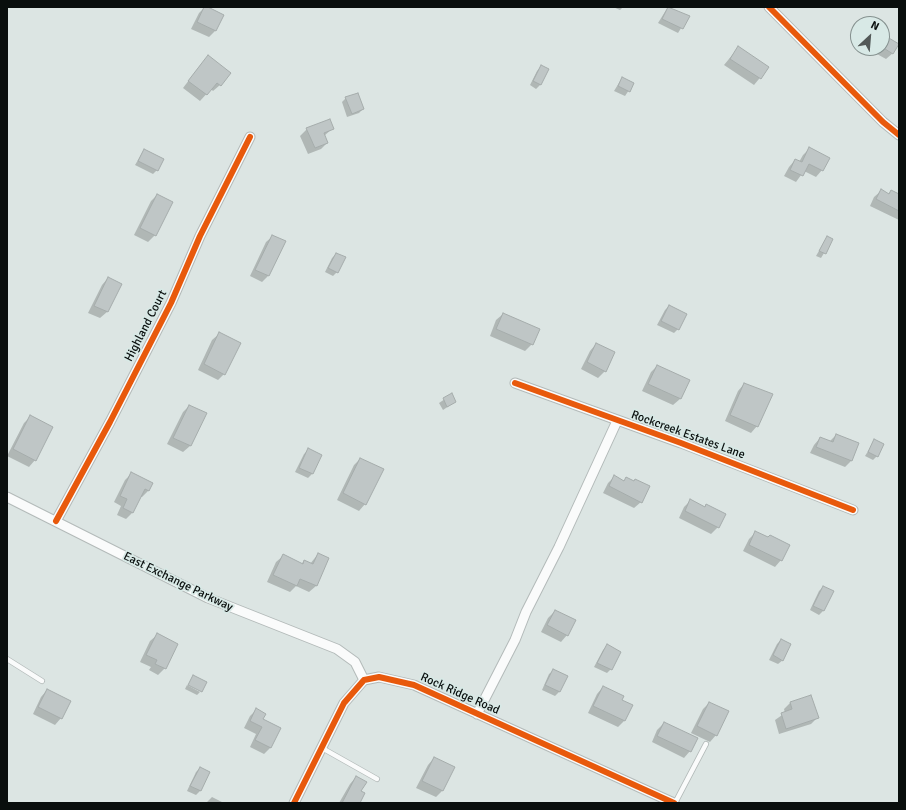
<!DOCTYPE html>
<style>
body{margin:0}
#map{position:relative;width:906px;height:810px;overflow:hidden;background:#dce5e3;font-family:Signika,sans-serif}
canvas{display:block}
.frame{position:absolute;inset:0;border:8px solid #090e0d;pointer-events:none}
.north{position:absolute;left:850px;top:16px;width:40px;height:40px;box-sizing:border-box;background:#d8e9e6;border:1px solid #85918f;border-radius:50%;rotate:26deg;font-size:11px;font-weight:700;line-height:16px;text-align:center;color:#090e0d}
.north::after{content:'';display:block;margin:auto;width:14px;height:18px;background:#535958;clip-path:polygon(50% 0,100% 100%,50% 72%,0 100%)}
</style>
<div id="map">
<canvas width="906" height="810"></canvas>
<div class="frame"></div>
<div class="north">N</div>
</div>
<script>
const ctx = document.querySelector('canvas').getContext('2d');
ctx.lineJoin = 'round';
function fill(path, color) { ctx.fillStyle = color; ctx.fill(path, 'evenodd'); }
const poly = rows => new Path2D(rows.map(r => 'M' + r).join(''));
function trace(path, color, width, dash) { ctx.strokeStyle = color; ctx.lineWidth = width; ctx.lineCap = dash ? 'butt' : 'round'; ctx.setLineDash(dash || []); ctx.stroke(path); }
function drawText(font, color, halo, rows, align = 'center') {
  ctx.font = font + ' Signika,sans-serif'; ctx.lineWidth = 3.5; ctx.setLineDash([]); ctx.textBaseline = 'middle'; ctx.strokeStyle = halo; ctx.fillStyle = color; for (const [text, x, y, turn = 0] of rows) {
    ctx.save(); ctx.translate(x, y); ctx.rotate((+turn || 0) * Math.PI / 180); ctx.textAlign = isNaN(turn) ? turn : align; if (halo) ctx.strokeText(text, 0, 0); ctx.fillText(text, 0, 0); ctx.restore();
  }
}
fill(poly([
 [205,7,223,15,215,31,209,37,191,29,199,13],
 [613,7,623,7,620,10],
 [668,7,688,17,678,33,658,23],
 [866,19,874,24,861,24],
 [858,28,858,43,851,40],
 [882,28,888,32,885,37,893,53,886,59,866,48,882,48],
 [738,48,768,68,754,85,724,65],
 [202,63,220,85,213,91,211,89,200,101,183,88],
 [541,67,541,84,536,89,530,85,537,71],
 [622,78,633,84,625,96,614,91],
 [346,98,363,109,359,113,347,117,342,102],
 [333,128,324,136,327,143,321,149,308,154,300,136,307,129],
 [809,149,822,170,816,177,804,171,796,182,784,176,789,167,795,160,799,162,803,155],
 [144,150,157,170,153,174,135,165],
 [881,191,888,194,891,191,899,195,899,220,870,206,874,197],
 [157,195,155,235,148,242,134,235,151,201],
 [273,236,285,242,268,276,262,282,250,276,266,242],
 [827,237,832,240,821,258,816,256],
 [336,254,337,272,333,276,325,272,332,258],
 [108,278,120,284,107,312,100,318,88,313,102,285],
 [669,306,678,329,674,333,657,325,665,310],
 [503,314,532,344,525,351,490,336,496,320],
 [219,334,224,374,218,380,198,370,212,340],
 [596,344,605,371,598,378,581,369,590,351],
 [657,366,688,380,680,399,673,405,642,391,651,372],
 [744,384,757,426,751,433,725,421,738,391],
 [451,395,455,402,443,410,439,403],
 [189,406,205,414,190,446,183,452,167,444,183,412],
 [31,416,35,460,29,467,7,456,24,423],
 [836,435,858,443,851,461,845,467,810,453,814,445,820,438,830,441],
 [875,440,877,456,873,460,865,456],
 [309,449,321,455,312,474,308,478,295,472,304,454],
 [360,459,365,504,359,511,337,500,354,465],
 [131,474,152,483,148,491,142,497,140,497,132,513,126,519,117,515,121,506,114,502,125,480],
 [614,477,624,481,626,479,641,502,634,508,603,493,608,483],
 [690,501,704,507,706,506,718,527,711,534,679,518,684,507],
 [756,532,781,560,775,567,743,551,749,539],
 [318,554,328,559,316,586,309,592,296,586,290,592,267,582,276,562,283,556,301,564,304,561,310,564],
 [823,587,832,592,823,611,819,615,810,610,819,591],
 [555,611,567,635,561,642,541,632,548,618],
 [157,635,177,644,165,668,158,675,149,670,151,667,140,662,150,641],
 [781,640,783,660,778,664,769,660,777,644],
 [607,646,611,669,607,673,594,667,603,650],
 [554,670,567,676,559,692,555,696,542,690,549,674],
 [187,685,200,692,197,695,185,689],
 [603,687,621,701,631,706,624,721,618,727,588,713,597,694],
 [47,690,61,718,55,725,33,714,41,697],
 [709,703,716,735,710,742,691,733,703,709],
 [790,703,817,718,811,724,779,734,775,720,785,713,784,709],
 [256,710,262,720,271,747,264,754,250,747,256,734,244,728,250,716],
 [664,723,690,751,684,758,652,742,657,730],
 [434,758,453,768,442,791,436,797,416,788,428,765],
 [200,768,209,773,200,791,196,795,187,791,196,772],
 [356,777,360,792,359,803,339,803,350,784],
 [212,797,224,803,206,803]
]), '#0003');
const building = poly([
 [204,7,208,7,224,15,216,31,197,22,204,7],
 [668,7,690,16,683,29,662,19,668,7],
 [882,34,899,44,893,54,882,47,882,34],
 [738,46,769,67,761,79,730,59,738,46],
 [208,55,231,73,221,86,217,83,207,95,188,81,208,55],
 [541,65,549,69,541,85,533,81,541,65],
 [622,77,634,83,630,92,618,86,622,77],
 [358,93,364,109,352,114,345,97,358,93],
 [330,119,334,129,324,133,328,143,315,148,306,128,330,119],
 [809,147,830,158,823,171,809,164,803,176,790,170,795,159,802,162,809,147],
 [144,149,164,159,158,171,138,161,144,149],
 [881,189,889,194,891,190,899,194,899,211,876,199,881,189],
 [157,194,173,202,156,236,140,228,157,194],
 [272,235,286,241,269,276,255,270,272,235],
 [827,236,833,239,826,254,819,251,827,236],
 [336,253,346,257,338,273,328,268,336,253],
 [108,277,122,284,108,312,94,306,108,277],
 [669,305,687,314,679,330,661,321,669,305],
 [503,313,540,329,533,345,496,329,503,313],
 [219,332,241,343,225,375,204,364,219,332],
 [596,343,615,352,606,372,587,362,596,343],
 [657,365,690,380,681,399,648,384,657,365],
 [744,383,773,394,758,427,730,415,744,383],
 [452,393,456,402,447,407,443,398,452,393],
 [189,405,207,413,191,446,173,438,189,405],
 [30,415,53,427,36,461,13,449,30,415],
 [836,434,859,443,852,461,816,447,820,437,833,442,836,434],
 [874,439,884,444,878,457,868,452,874,439],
 [308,448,322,455,313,474,299,468,308,448],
 [360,458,384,469,366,505,343,493,360,458],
 [131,472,153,483,149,491,145,489,133,513,123,508,127,499,120,496,131,472],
 [614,475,624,481,626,477,634,481,635,479,650,486,642,503,609,486,614,475],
 [690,499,705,507,706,504,726,514,719,528,685,511,690,499],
 [755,531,768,537,770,535,790,545,782,561,749,545,755,531],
 [318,553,329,558,317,586,300,579,297,586,273,575,283,554,303,564,304,560,313,564,318,553],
 [823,586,834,591,824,611,813,606,823,586],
 [555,610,576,620,568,636,547,625,555,610],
 [157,633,178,644,166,669,155,664,157,660,146,655,157,633],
 [781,639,791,644,783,661,773,655,781,639],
 [607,644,621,652,612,670,597,663,607,644],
 [553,669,568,676,560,692,545,685,553,669],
 [193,675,207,682,202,692,188,685,193,675],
 [603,686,624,696,622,700,633,705,625,721,593,706,603,686],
 [47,689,71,701,62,719,38,707,47,689],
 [811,695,819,718,786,729,781,713,792,709,790,702,811,695],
 [709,702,729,711,717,736,697,726,709,702],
 [256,708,266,714,263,719,281,728,271,748,255,740,262,727,250,721,256,708],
 [664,722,698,738,691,752,657,736,664,722],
 [434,757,455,767,443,791,422,781,434,757],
 [200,767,210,772,201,791,190,786,200,767],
 [356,776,367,782,361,791,365,793,360,803,342,803,356,776]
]);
fill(building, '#bfc6c6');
trace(building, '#a5acab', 1);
const lane = poly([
 [7,659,42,681],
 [322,748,377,779],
 [675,803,706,744]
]);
const street = poly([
 [769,7,883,122,899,135],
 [515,383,681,443,853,510],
 [7,497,208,598,337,649,355,662,364,680],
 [56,521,110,422,171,303,200,236,250,137],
 [477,714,515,640,526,612,559,547,617,421],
 [294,803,344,703,364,680,379,677,414,685,674,803]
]);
trace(lane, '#b3bab9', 6);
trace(street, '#b3bab9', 11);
trace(lane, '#fafbfb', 4.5);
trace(street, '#fafbfb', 9);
trace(poly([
 [769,7,883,122,899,135],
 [515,383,681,443,853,510],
 [56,521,110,422,171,303,200,236,250,137],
 [294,803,344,703,364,680,379,677,414,685,674,803]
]), '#e8590c', 6);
drawText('12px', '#090e0d', '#d8e9e6', [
 ["Highland Court",146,326,-63],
 ["Rockcreek Estates Lane",688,435,20],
 ["East Exchange Parkway",178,582,26],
 ["Rock Ridge Road",460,694,24]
]);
</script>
